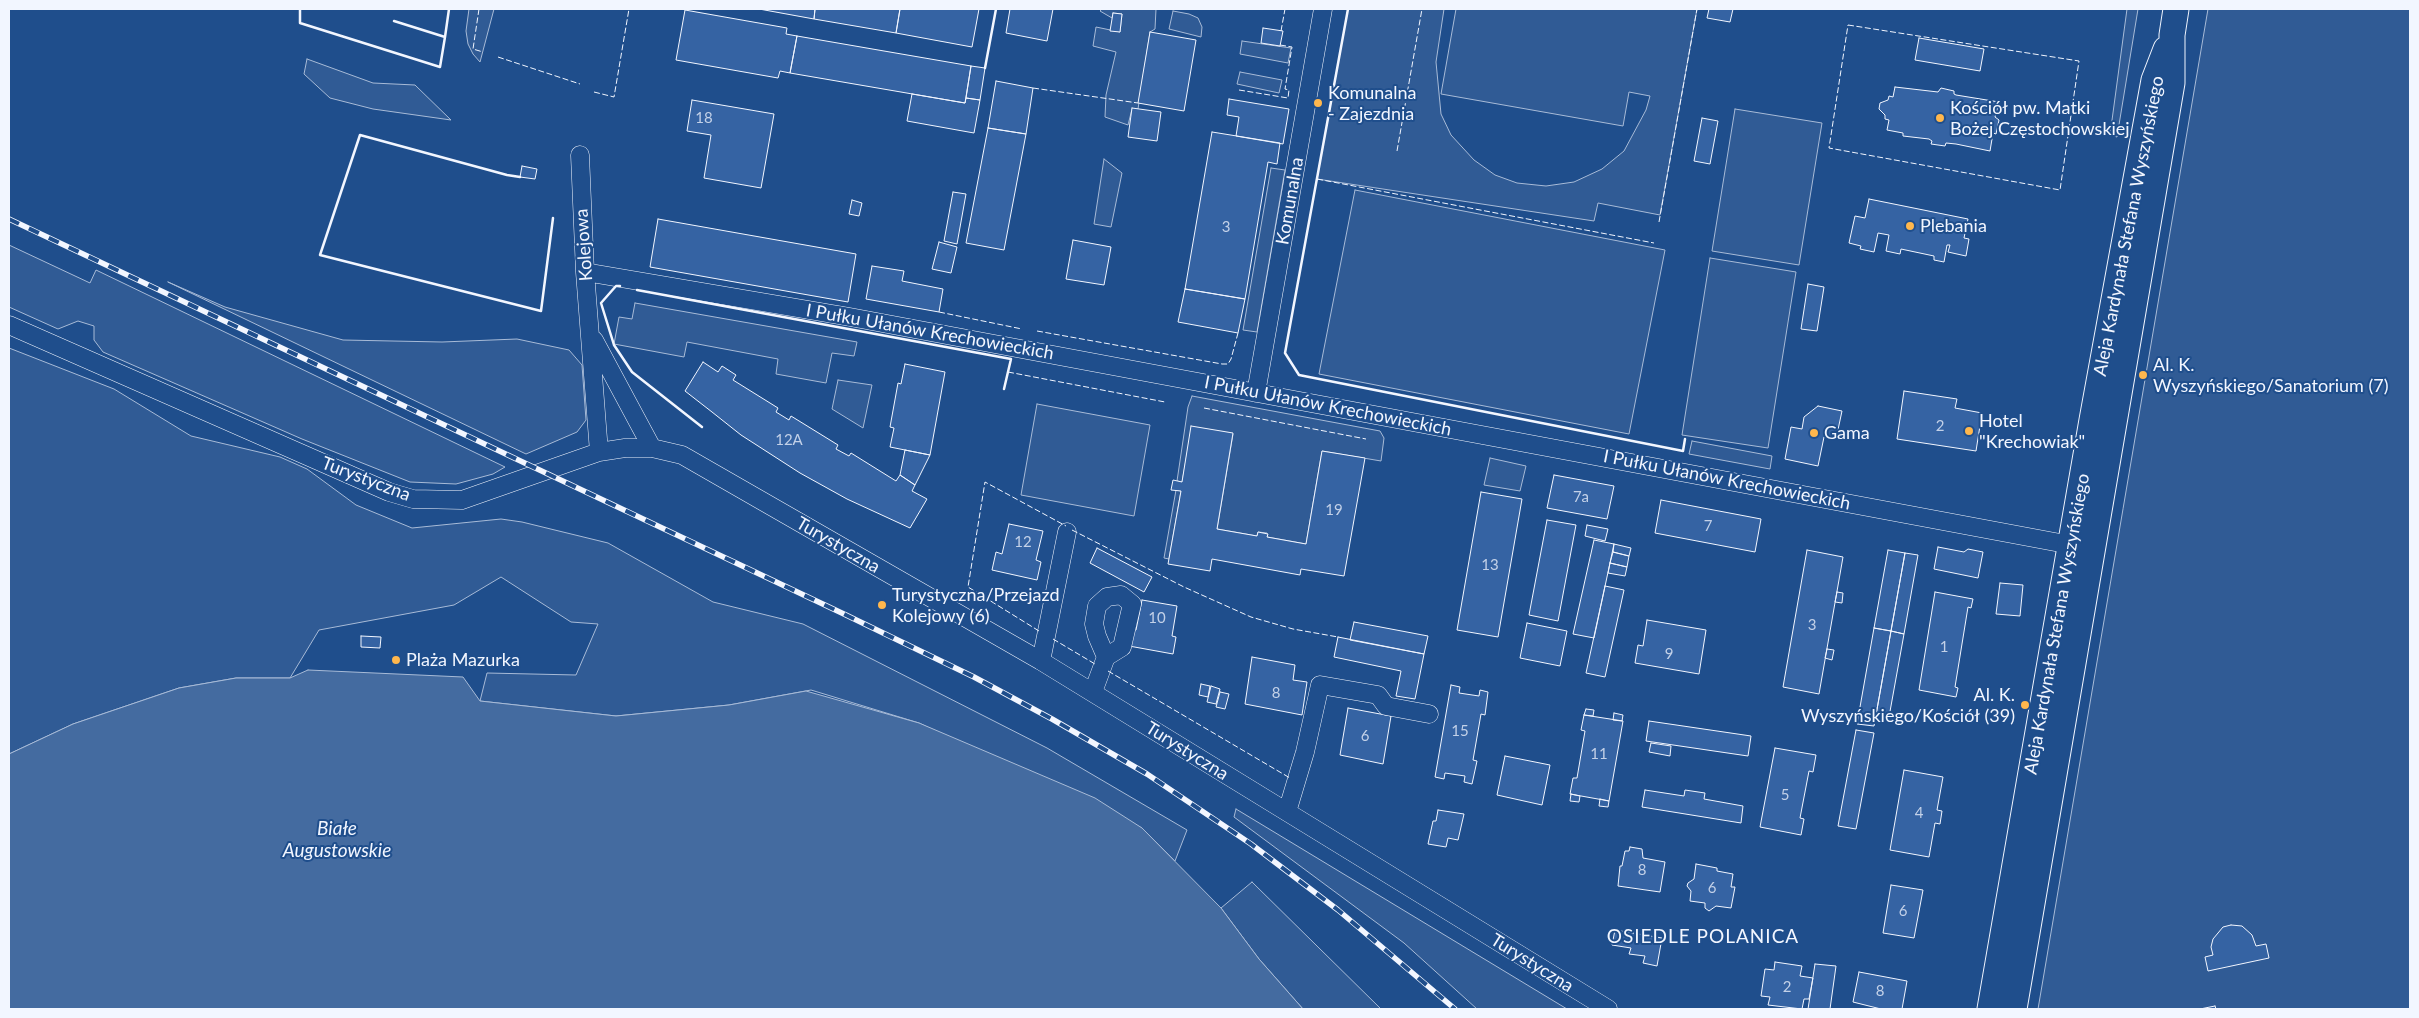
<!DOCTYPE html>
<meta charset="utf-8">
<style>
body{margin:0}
#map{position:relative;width:2419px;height:1018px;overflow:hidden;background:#1f4e8c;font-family:Lato,sans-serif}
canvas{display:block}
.frame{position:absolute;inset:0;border:10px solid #f2f6ff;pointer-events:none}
</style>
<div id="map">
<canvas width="2419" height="1018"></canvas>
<div class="frame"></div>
</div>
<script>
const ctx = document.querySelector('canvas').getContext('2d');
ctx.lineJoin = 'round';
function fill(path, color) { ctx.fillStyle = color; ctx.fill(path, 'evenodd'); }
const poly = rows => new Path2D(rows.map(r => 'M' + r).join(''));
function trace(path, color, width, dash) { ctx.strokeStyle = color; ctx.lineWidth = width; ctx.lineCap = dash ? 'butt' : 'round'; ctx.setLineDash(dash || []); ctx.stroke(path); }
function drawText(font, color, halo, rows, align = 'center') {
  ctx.font = font + ' Lato,sans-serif'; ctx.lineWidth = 4; ctx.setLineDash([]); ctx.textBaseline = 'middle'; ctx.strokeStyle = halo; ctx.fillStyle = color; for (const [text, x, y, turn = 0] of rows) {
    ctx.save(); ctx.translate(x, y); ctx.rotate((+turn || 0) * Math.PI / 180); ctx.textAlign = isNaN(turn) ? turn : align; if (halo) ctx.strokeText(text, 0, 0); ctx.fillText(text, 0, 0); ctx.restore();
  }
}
const built = poly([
 [469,9,494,9,480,62,473,54,468,44,466,31,469,9],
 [1102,9,1156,9,1155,29,1150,32,1138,109,1132,109,1128,125,1105,117,1106,95,1116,52,1093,46,1096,27,1120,32,1122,14,1113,13,1112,18,1100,11,1102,9],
 [1348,9,1444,9,1436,62,1441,114,1451,135,1474,160,1495,175,1517,183,1546,186,1574,182,1602,169,1624,151,1646,110,1650,96,1629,92,1623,126,1441,94,1456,9,1697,9,1660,215,1598,203,1594,221,1317,179,1348,9],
 [2127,9,2138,9,2117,137,2110,135,2127,9],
 [2208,9,2410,9,2410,1009,2038,1009,2208,9],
 [1173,11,1189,14,1198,18,1202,27,1201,37,1169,29,1173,11],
 [1242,41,1291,48,1288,63,1240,54,1242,41],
 [307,59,373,83,415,85,451,120,373,109,330,98,304,74,307,59],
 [1240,72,1282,80,1279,93,1237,84,1240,72],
 [1735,109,1822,123,1799,265,1712,251,1735,109],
 [1104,159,1122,173,1111,227,1094,224,1104,159],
 [1271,168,1285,170,1257,332,1243,330,1271,168],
 [1355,190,1665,250,1629,434,1319,374,1355,190],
 [9,245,90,283,96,270,505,467,493,474,456,484,410,482,302,439,103,352,94,340,94,326,78,321,58,329,9,307,9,245],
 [1710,258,1796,272,1768,448,1682,435,1710,258],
 [168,282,225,307,343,340,442,342,517,339,569,350,582,365,586,420,577,432,526,454,168,282],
 [635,303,857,342,854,356,832,353,826,383,776,374,778,359,687,342,684,357,614,344,619,317,632,319,635,303],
 [9,348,114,389,191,436,280,457,307,469,356,505,412,528,501,519,522,522,608,543,713,602,803,624,1047,748,1187,830,1175,861,1142,828,919,723,811,690,729,705,616,716,480,701,487,673,576,675,598,624,571,622,501,577,454,605,319,630,290,678,236,678,179,688,73,724,9,754,9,348],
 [838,380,872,385,863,428,832,409,838,380],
 [1192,396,1380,431,1384,438,1381,461,1322,451,1306,544,1267,537,1267,533,1258,532,1257,536,1217,529,1233,434,1192,427,1182,482,1177,481,1188,407,1192,396],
 [1037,404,1150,425,1134,516,1021,495,1037,404],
 [1692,441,1772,456,1770,469,1689,454,1692,441],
 [1490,458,1526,466,1520,491,1484,485,1490,458],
 [1176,490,1181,491,1169,559,1164,558,1176,490],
 [1236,809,1567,1009,1477,1009,1404,943,1234,817,1236,809],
 [1252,882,1381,1009,1303,1009,1259,959,1221,908,1252,882]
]);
fill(built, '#305b95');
trace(built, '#a8bbd7', 1);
const water = poly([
 [308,670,463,677,480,701,616,716,729,705,806,691,919,723,1095,798,1142,828,1221,908,1259,959,1303,1009,9,1009,9,754,73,724,179,688,236,678,290,678,308,670]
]);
fill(water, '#446ba0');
trace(water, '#a8bbd7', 1);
const building = poly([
 [759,9,815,9,814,19,759,9],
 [815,9,900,9,896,33,814,19,815,9],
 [900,9,979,9,972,47,896,33,900,9],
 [1010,9,1053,9,1047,41,1006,33,1010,9],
 [1709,9,1733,9,1730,22,1707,18,1709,9],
 [685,10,787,28,786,34,797,36,790,73,780,71,778,78,676,60,685,10],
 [1113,13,1122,14,1120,32,1110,31,1113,13],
 [1263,28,1283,31,1280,46,1261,43,1263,28],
 [1150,32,1196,40,1184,111,1138,103,1150,32],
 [797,36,971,66,965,103,790,73,797,36],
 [1919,38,1984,49,1980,71,1915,60,1919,38],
 [971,66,985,68,980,100,966,98,971,66],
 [996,81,1033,88,1026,134,988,128,996,81],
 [1895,87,1938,92,1941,88,1954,91,1954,94,1956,95,1999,102,1995,117,1999,120,1996,134,1993,133,1990,151,1956,144,1946,143,1945,146,1931,144,1932,141,1929,139,1903,136,1903,133,1887,130,1889,120,1885,119,1885,115,1879,109,1880,103,1888,100,1889,96,1893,97,1895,87],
 [912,94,965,103,966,98,980,100,974,133,907,121,912,94],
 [1229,99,1289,109,1283,144,1236,136,1239,117,1227,115,1229,99],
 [692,100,774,114,761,188,704,178,711,135,687,131,692,100],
 [1132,108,1161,112,1157,141,1128,137,1132,108],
 [1702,118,1718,121,1710,164,1694,161,1702,118],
 [988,128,1026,134,1004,250,966,243,988,128],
 [1212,132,1280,143,1277,164,1268,162,1245,299,1185,289,1212,132],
 [522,166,537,169,535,179,520,177,522,166],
 [953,192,966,194,957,244,944,241,953,192],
 [1869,199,1968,219,1964,238,1969,239,1966,256,1948,252,1950,245,1947,245,1944,262,1934,260,1934,256,1901,249,1900,254,1886,251,1889,235,1878,233,1874,252,1860,249,1861,246,1849,243,1855,216,1865,218,1869,199],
 [852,200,862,203,859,216,849,214,852,200],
 [658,219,856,254,848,302,650,267,658,219],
 [1073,240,1111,247,1104,285,1066,279,1073,240],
 [939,242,957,247,951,273,932,269,939,242],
 [872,266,904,271,902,281,943,289,939,312,866,299,872,266],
 [1808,284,1824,287,1817,331,1801,329,1808,284],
 [1185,289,1245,299,1238,333,1178,322,1185,289],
 [703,362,718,372,722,366,736,375,733,380,778,408,776,412,789,420,791,416,838,445,836,449,849,456,851,453,896,481,900,475,915,485,912,491,927,499,910,528,847,499,800,473,741,435,712,412,685,391,703,362],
 [905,364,945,372,930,455,890,447,894,428,890,427,898,383,901,384,905,364],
 [1904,391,1957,399,1955,408,1982,413,1976,451,1897,439,1904,391],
 [1818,406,1842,411,1836,439,1824,437,1818,466,1785,459,1791,427,1802,429,1804,417,1818,406],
 [1191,426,1233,433,1217,529,1257,536,1258,532,1268,534,1267,537,1306,544,1322,451,1365,458,1344,576,1301,569,1300,575,1212,559,1210,571,1168,564,1181,491,1171,490,1173,480,1182,482,1191,426],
 [905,450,930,455,915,485,900,475,905,450],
 [1554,475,1614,486,1607,519,1547,508,1554,475],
 [1481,492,1522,499,1498,637,1457,630,1481,492],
 [1661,500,1761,519,1755,552,1655,533,1661,500],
 [1547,520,1576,525,1558,621,1529,615,1547,520],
 [1009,524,1043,531,1036,560,1041,562,1037,580,992,570,996,552,1002,554,1009,524],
 [1587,525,1608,529,1605,541,1585,536,1587,525],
 [1594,540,1614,544,1594,638,1573,634,1594,540],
 [1614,544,1631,548,1629,556,1613,552,1614,544],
 [1938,547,1964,552,1968,549,1983,552,1978,578,1934,569,1938,547],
 [1097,548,1152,577,1144,592,1090,563,1097,548],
 [1807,550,1843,557,1819,694,1783,687,1807,550],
 [1888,550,1905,553,1891,631,1874,628,1888,550],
 [1613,552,1629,556,1627,567,1610,563,1613,552],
 [1905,553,1918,555,1904,634,1891,631,1905,553],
 [1610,563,1627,567,1625,576,1608,573,1610,563],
 [2000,583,2023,585,2020,616,1996,614,2000,583],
 [1605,586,1624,590,1605,677,1586,673,1605,586],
 [1837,592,1843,593,1842,603,1835,602,1837,592],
 [1935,592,1973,599,1971,608,1968,607,1955,687,1958,688,1956,697,1919,690,1935,592],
 [1142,600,1177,606,1172,636,1176,637,1173,654,1129,646,1132,629,1136,630,1142,600],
 [1647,620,1706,630,1699,674,1635,663,1638,645,1643,646,1647,620],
 [1354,622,1428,636,1424,654,1350,640,1354,622],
 [1527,623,1567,631,1560,666,1520,658,1527,623],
 [1874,628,1891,631,1874,726,1857,724,1874,628],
 [1891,631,1904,634,1889,717,1876,715,1891,631],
 [361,636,381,637,380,648,361,647,361,636],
 [1338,637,1424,654,1415,699,1396,696,1401,671,1334,657,1338,637],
 [1827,649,1834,650,1832,660,1825,658,1827,649],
 [1252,657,1295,665,1293,680,1307,682,1302,715,1245,704,1252,657],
 [1201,684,1210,686,1208,697,1199,695,1201,684],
 [1451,685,1460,687,1459,693,1479,696,1480,690,1488,692,1485,715,1481,714,1473,760,1477,761,1472,784,1464,782,1465,776,1445,773,1444,779,1435,777,1451,685],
 [1211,686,1220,689,1216,704,1207,702,1211,686],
 [1220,692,1229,694,1225,709,1216,707,1220,692],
 [1348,708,1391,716,1383,764,1340,755,1348,708],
 [1586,709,1594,710,1593,716,1584,715,1586,709],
 [1614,713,1623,715,1622,721,1613,720,1614,713],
 [1584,715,1623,721,1609,801,1570,794,1573,778,1577,778,1585,731,1581,730,1584,715],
 [1649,721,1751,736,1748,756,1646,741,1649,721],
 [1856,730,1874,733,1856,829,1838,826,1856,730],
 [1651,743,1671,746,1670,756,1649,752,1651,743],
 [1775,748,1816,755,1813,772,1809,771,1800,818,1804,819,1801,835,1760,827,1775,748],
 [1505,756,1550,765,1542,805,1497,795,1505,756],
 [1904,770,1943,777,1937,810,1942,811,1940,824,1935,823,1929,857,1890,850,1904,770],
 [1645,790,1684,796,1685,790,1705,793,1704,799,1743,806,1741,823,1642,807,1645,790],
 [1571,794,1580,796,1579,802,1570,801,1571,794],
 [1600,799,1609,801,1608,807,1599,806,1600,799],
 [1438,810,1464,814,1458,840,1448,838,1446,847,1428,844,1433,821,1436,821,1438,810],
 [1630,847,1642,849,1643,858,1665,862,1660,892,1618,886,1620,866,1622,866,1625,851,1629,851,1630,847],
 [1696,864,1717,868,1717,871,1733,874,1731,887,1735,887,1731,908,1716,906,1709,911,1705,908,1705,903,1690,901,1691,891,1687,886,1688,883,1694,879,1696,864],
 [1891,885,1923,890,1914,938,1883,933,1891,885],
 [2231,925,2242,926,2252,935,2256,946,2266,944,2269,958,2208,971,2205,957,2213,955,2211,947,2213,939,2223,927,2231,925],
 [1615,930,1662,938,1657,966,1643,963,1645,956,1629,954,1631,948,1612,945,1615,930],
 [1775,962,1802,966,1800,976,1813,978,1809,999,1804,999,1802,1009,1768,1005,1770,997,1761,996,1765,969,1774,970,1775,962],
 [1815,964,1836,966,1830,1009,1808,1009,1815,964],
 [1859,972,1907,981,1902,1009,1881,1009,1853,1002,1859,972],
 [2215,1006,2216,1009,2200,1009,2215,1006]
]);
fill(building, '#3563a3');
trace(building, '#f2f6ff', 1);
const street = poly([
 [580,155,585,272,599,452],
 [585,272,850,317,2071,545],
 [9,325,389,492,413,499,462,500,599,452,625,448,652,448,682,455,1041,661,1608,1009],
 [594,340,652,448],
 [1256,393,1323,9],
 [1041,661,1067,532],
 [1093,692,1106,657,1122,647,1132,604,1121,595,1107,597,1097,606,1094,624,1097,636,1106,657],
 [1287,812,1305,752,1320,685,1378,695,1386,706,1429,714]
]);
const secondary = poly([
 [1990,1009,2092,420,2154,80,2166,49],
 [2014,1009,2172,83,2172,35,2176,9]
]);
trace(street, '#f2f6ff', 19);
trace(secondary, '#f2f6ff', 27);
trace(street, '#1f4e8c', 18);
trace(secondary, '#1f4e8c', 25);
const rail = poly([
 [9,219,846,615,974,677,1052,719,1147,774,1251,844,1338,910,1455,1009]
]);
trace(rail, '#f2f6ff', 5.5);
trace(rail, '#1f4e8c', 4, [11]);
trace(poly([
 [479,9,473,49,483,52],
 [1848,25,2079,61,2060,190,1829,148,1848,25],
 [1281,31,1285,9],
 [498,57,580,84],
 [1033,88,1138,103],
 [1239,90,1288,98,1289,90,1285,89,1292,47,1280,45],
 [594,92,614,97,629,9],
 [1397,151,1422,9],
 [1317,179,1654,243],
 [1659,222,1697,9],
 [939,312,1022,329],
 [1037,331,1222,364,1228,364,1231,359,1238,333],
 [1008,372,1165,402],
 [1204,408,1366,439],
 [1072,530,1184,587,1251,617,1293,629,1338,637],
 [1039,631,968,587,985,482,1066,526],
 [1053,639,1095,664],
 [1108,671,1290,778]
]), '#f2f6ff', 1, [6, 2.5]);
trace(poly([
 [300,9,300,23,440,67,445,37],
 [1348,9,1285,353,1299,375,1683,451,1685,439],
 [394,21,445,37,449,9],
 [985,68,996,9],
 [520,177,507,175,360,135,320,255,541,311,553,218],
 [620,286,616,286,601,303,614,345,632,372,702,427],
 [637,290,1011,359,1004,389]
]), '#f2f6ff', 2.5);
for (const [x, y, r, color] of [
 [1318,103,5,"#ffb74d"],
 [1940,118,5,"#ffb74d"],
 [1910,226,5,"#ffb74d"],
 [2143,375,5,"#ffb74d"],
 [1969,431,5,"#ffb74d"],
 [1814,433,5,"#ffb74d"],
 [882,605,5,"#ffb74d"],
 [396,660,5,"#ffb74d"],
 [2025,705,5,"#ffb74d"]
]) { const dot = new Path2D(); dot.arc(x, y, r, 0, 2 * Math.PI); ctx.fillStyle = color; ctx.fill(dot); trace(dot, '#1f4e8c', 2); }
drawText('15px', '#c3d1e8', null, [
 ["18",704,118],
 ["3",1226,227],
 ["2",1940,426],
 ["12A",789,440],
 ["7a",1581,497],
 ["19",1334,510],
 ["7",1708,526],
 ["12",1023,542],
 ["13",1490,565],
 ["10",1157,618],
 ["3",1812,625],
 ["1",1944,647],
 ["9",1669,654],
 ["8",1276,693],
 ["15",1460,731],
 ["6",1365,736],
 ["11",1599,754],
 ["5",1785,795],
 ["4",1919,813],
 ["8",1642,870],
 ["6",1712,888],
 ["6",1903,911],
 ["2",1787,987],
 ["8",1880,991]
]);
drawText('18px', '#f2f6ff', '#1f4e8c', [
 ["Komunalna",1328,93],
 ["- Zajezdnia",1328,114],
 ["Kościół pw. Matki",1950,108],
 ["Bożej Częstochowskiej",1950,129],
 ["Plebania",1920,226],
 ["Al. K.",2153,365],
 ["Wyszyńskiego/Sanatorium (7)",2153,386],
 ["Hotel",1979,421],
 ["\"Krechowiak\"",1979,442],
 ["Gama",1824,433],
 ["Turystyczna/Przejazd",892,595],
 ["Kolejowy (6)",892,616],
 ["Plaża Mazurka",406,660],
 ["Al. K.",2015,695,"right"],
 ["Wyszyńskiego/Kościół (39)",2015,716,"right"]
], 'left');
drawText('18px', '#f2f6ff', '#1f4e8c', [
 ["Komunalna",1290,201,-80],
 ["Aleja Kardynała Stefana Wyszyńskiego",2129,226,-79],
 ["Kolejowa",584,245,-94],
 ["I Pułku Ułanów Krechowieckich",930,332,10],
 ["I Pułku Ułanów Krechowieckich",1328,406,11],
 ["Turystyczna",366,479,21],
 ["I Pułku Ułanów Krechowieckich",1727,480,11],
 ["Turystyczna",838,545,30],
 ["Aleja Kardynała Stefana Wyszyńskiego",2057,624,-80],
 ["Turystyczna",1187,751,32],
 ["Turystyczna",1532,963,32]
]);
drawText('italic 19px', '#f2f6ff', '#1f4e8c', [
 ["Białe",337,829],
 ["Augustowskie",337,851]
]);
ctx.letterSpacing = '1px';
drawText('19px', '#f2f6ff', '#1f4e8c', [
 ["OSIEDLE POLANICA",1703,937]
]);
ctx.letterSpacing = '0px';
</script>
